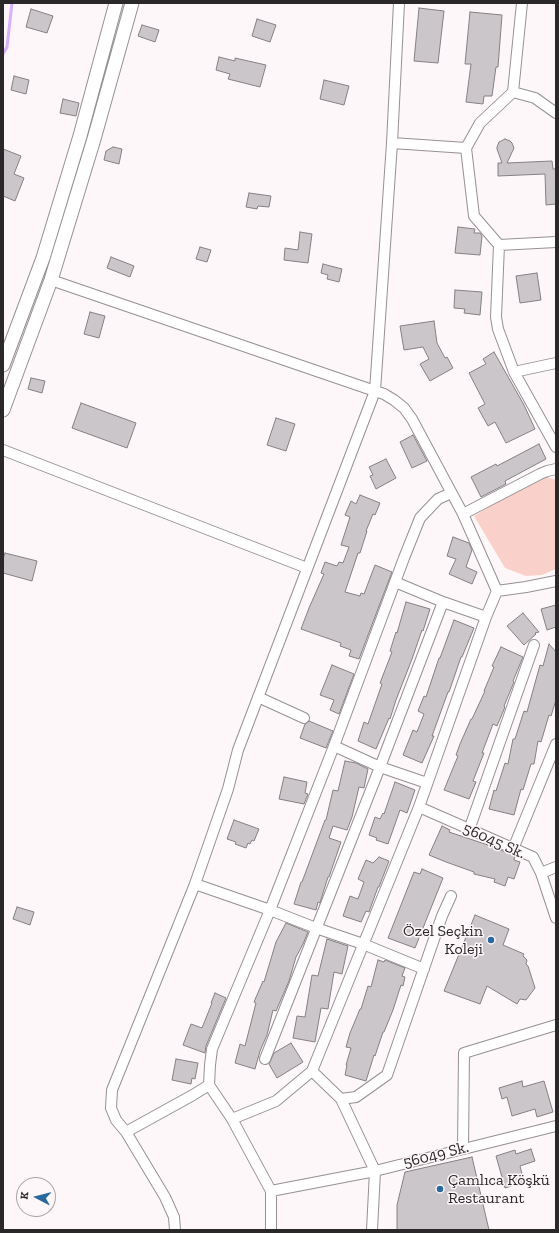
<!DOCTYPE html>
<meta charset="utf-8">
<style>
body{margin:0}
#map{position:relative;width:559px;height:1233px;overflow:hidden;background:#fef7fa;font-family:"Zilla Slab",serif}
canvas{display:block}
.frame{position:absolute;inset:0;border:4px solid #2b2829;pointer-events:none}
.north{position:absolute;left:16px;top:1177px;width:40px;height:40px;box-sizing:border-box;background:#fef7fa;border:1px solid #aaa4a6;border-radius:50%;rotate:277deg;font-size:11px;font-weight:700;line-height:16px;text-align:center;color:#2b2829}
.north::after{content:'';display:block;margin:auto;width:14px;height:18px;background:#27699e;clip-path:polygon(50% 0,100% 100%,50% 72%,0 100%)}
</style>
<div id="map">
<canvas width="559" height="1233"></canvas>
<div class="frame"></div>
<div class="north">K</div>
</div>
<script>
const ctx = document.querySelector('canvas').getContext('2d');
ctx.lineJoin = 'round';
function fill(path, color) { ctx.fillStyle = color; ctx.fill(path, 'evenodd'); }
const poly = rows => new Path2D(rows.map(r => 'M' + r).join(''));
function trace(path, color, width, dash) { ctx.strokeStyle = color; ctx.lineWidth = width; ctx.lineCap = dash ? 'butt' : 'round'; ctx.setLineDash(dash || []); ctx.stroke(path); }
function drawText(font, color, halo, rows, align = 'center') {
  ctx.font = font + ' "Zilla Slab",serif'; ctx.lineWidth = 3; ctx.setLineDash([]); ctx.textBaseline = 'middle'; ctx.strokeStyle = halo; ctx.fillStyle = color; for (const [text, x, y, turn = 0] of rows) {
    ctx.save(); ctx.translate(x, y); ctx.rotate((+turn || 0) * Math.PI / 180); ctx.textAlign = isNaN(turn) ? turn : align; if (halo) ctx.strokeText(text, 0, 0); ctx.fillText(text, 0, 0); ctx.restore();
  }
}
fill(poly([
 [542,475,556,480,556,569,542,575,526,576,505,568,474,516]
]), '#fad1ca');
trace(poly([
 [3,54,7,47,12,3]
]), '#d9b0fe', 3);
const building = poly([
 [419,8,444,11,438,63,414,61,419,8],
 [31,9,53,16,47,33,26,27,31,9],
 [470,12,502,15,498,67,496,67,492,96,484,96,483,104,466,102,471,64,465,64,470,12],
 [257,19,276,25,270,42,252,36,257,19],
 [142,25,159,30,155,42,138,36,142,25],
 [219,57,235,61,235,58,266,65,260,87,228,79,230,74,216,70,219,57],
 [14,76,29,80,26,94,11,90,14,76],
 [324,80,349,86,344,105,320,99,324,80],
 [63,99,79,103,76,116,60,113,63,99],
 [505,139,510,141,512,143,514,148,507,163,552,161,553,169,556,169,556,204,546,205,545,174,498,176,498,163,502,163,497,149,497,147,499,142,505,139],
 [113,147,122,149,119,164,104,160,106,151,113,147],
 [3,149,21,156,14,174,24,178,15,201,3,196,3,149],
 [249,193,271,196,269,207,258,206,257,209,246,207,249,193],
 [458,227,475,229,474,233,480,233,482,236,480,255,455,253,458,227],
 [300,232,312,234,308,263,284,260,285,248,298,250,300,232],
 [200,247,211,250,207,262,196,259,200,247],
 [111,257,134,266,130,277,107,268,111,257],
 [323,264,342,269,339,282,327,279,328,275,321,273,323,264],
 [537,273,541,300,520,303,516,276,537,273],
 [455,290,482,292,480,315,464,313,465,309,454,308,455,290],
 [90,312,105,316,99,338,84,334,90,312],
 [434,321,437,343,445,358,447,357,453,368,430,381,420,364,429,359,423,347,404,350,400,326,434,321],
 [494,352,524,405,535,429,506,443,495,422,488,426,478,408,485,404,469,373,486,364,483,359,494,352],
 [31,378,45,381,42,393,28,389,31,378],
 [81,403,136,423,127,448,72,428,81,403],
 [276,418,295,424,286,451,267,445,276,418],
 [413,435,427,461,412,468,400,442,413,435],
 [539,444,546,459,505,481,506,484,481,497,471,477,496,464,497,466,539,444],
 [386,459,396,478,376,489,370,476,373,475,369,467,386,459],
 [360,495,380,503,375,515,373,514,366,531,367,531,360,553,358,553,345,592,360,596,361,593,364,594,375,565,392,572,359,659,349,656,351,650,340,646,341,643,301,629,309,608,324,574,321,573,325,562,337,566,339,562,343,563,349,547,341,545,350,517,345,515,351,501,356,504,360,495],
 [453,537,469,543,472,550,466,567,477,572,472,584,449,574,456,559,447,556,453,537],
 [5,553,37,561,32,581,3,573,3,559,5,553],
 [406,602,430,609,423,631,422,630,412,659,396,700,390,719,389,718,376,749,358,741,364,722,368,724,382,684,380,683,392,652,390,651,396,632,397,633,406,602],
 [556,605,556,627,547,630,541,609,556,605],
 [523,613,539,632,535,633,536,634,524,645,507,626,523,613],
 [454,620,474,628,462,657,461,657,449,692,448,692,432,736,434,736,422,763,403,755,413,730,417,732,424,714,418,711,424,696,426,697,439,658,440,658,454,620],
 [549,644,556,652,556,700,551,716,549,715,541,742,538,741,534,764,531,764,523,790,521,789,514,815,489,809,494,790,496,791,505,763,508,764,513,739,515,739,524,711,527,712,540,665,543,666,549,644],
 [501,647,523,657,513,681,514,682,504,706,505,707,497,726,493,724,482,753,484,753,473,781,476,782,469,799,444,790,458,756,456,755,460,744,471,719,472,719,485,691,484,691,494,667,492,666,501,647],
 [332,665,354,674,339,714,330,710,334,700,320,695,332,665],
 [309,721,333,731,326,748,300,738,305,724,309,721],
 [345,761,356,763,368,769,364,788,359,787,352,817,347,830,333,826,329,838,341,842,329,877,328,877,322,896,320,903,318,902,316,910,294,904,301,882,302,882,325,820,326,820,333,790,338,791,345,761],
 [284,777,307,782,305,793,308,794,304,804,279,799,284,777],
 [395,782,415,790,407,813,400,810,388,844,376,840,377,838,369,835,375,817,380,819,383,813,384,814,395,782],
 [234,820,259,829,254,841,252,840,250,844,248,843,246,848,235,844,236,842,227,839,234,820],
 [442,826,450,830,449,832,491,846,515,856,514,860,520,862,514,879,508,877,505,886,494,882,495,879,474,874,474,872,446,862,429,855,442,826],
 [379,857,389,861,379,887,378,887,369,912,366,911,361,922,343,916,350,896,358,899,364,882,358,879,366,860,373,863,379,857],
 [422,869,443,878,415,948,388,938,414,872,420,874,422,869],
 [17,907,34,912,30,925,13,919,17,907],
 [475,915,509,929,503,945,524,954,523,956,527,960,526,964,528,966,535,988,526,1000,520,999,517,1004,487,986,480,1004,444,991,475,915],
 [286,923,308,932,303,944,296,957,289,981,276,1011,273,1010,267,1035,260,1051,255,1069,235,1063,240,1044,245,1046,256,1003,254,1002,263,981,264,982,276,942,286,923],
 [327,939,348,946,342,974,334,972,328,1009,321,1008,315,1042,293,1038,297,1016,305,1017,312,975,318,976,327,939],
 [378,960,384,962,385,960,405,968,402,976,405,977,403,986,401,985,393,1010,384,1032,383,1032,375,1056,374,1055,366,1081,345,1075,347,1065,346,1065,351,1048,346,1047,350,1033,360,1009,361,1009,368,986,371,987,378,960],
 [215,993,226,998,206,1046,205,1053,183,1045,191,1024,202,1028,212,1003,211,1003,215,993],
 [291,1043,303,1062,277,1078,269,1064,274,1053,291,1043],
 [176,1059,198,1063,195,1079,192,1078,191,1084,172,1080,176,1059],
 [522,1081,523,1087,544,1081,553,1112,537,1117,535,1109,512,1116,507,1097,502,1099,499,1088,522,1081],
 [531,1149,535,1161,520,1166,524,1182,505,1188,496,1156,515,1150,516,1154,531,1149],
 [472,1157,489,1230,397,1230,397,1205,405,1172,472,1157]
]);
fill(building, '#cbc6ca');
trace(building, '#848084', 1);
const minor = poly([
 [399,3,392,143,375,391,384,394,394,400,404,408,412,419,463,514,497,591,526,587,556,581],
 [522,3,513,92,480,123,466,148,474,216,499,245,496,317,498,329,514,372,556,447],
 [513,92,535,98,556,113],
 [392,143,466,148],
 [499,245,556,242],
 [51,280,375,391,238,750,228,789,195,884,112,1090,111,1108,116,1120,126,1132,165,1197,174,1217,175,1230],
 [514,372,556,363],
 [3,450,307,568],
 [451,493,438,499,420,518,404,558,334,746,270,910,212,1049,210,1065,209,1085,232,1119,276,1101,312,1071,419,807,486,617,497,591],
 [463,514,540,474,547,471,556,469],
 [395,582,443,602,486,617],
 [258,697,304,718],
 [334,746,380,767,427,783],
 [419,807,533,857,541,873,556,918],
 [469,830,534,645],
 [513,849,556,744],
 [541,873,556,867],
 [195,884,270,910,316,928,363,944,424,969],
 [265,1059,380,767,443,602],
 [312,1071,341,1099,356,1097,387,1075,442,916,451,896],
 [232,1119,271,1191,271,1230],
 [126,1132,193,1095,209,1085],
 [463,1149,464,1053,556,1025],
 [271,1191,375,1171,341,1099],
 [372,1230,375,1171,556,1126]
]);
const major = poly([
 [3,365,43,258,80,136,116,3],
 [3,410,51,280,94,139,132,3]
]);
trace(minor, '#969093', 12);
trace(major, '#969093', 15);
trace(minor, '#fff', 10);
trace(major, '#fff', 13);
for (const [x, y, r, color] of [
 [491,940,4,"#27699e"],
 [440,1189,4,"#27699e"]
]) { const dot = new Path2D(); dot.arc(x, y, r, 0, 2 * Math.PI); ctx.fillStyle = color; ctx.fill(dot); trace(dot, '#fef7fa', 1.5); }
drawText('16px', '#2b2829', '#fef7fa', [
 ["56045 Sk.",494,841,24],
 ["56049 Sk.",436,1155,-14]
]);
drawText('16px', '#2b2829', '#fef7fa', [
 ["Özel Seçkin",483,931],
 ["Koleji",483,949],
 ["Çamlıca Köşkü",448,1180,"left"],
 ["Restaurant",448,1198,"left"]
], 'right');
</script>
